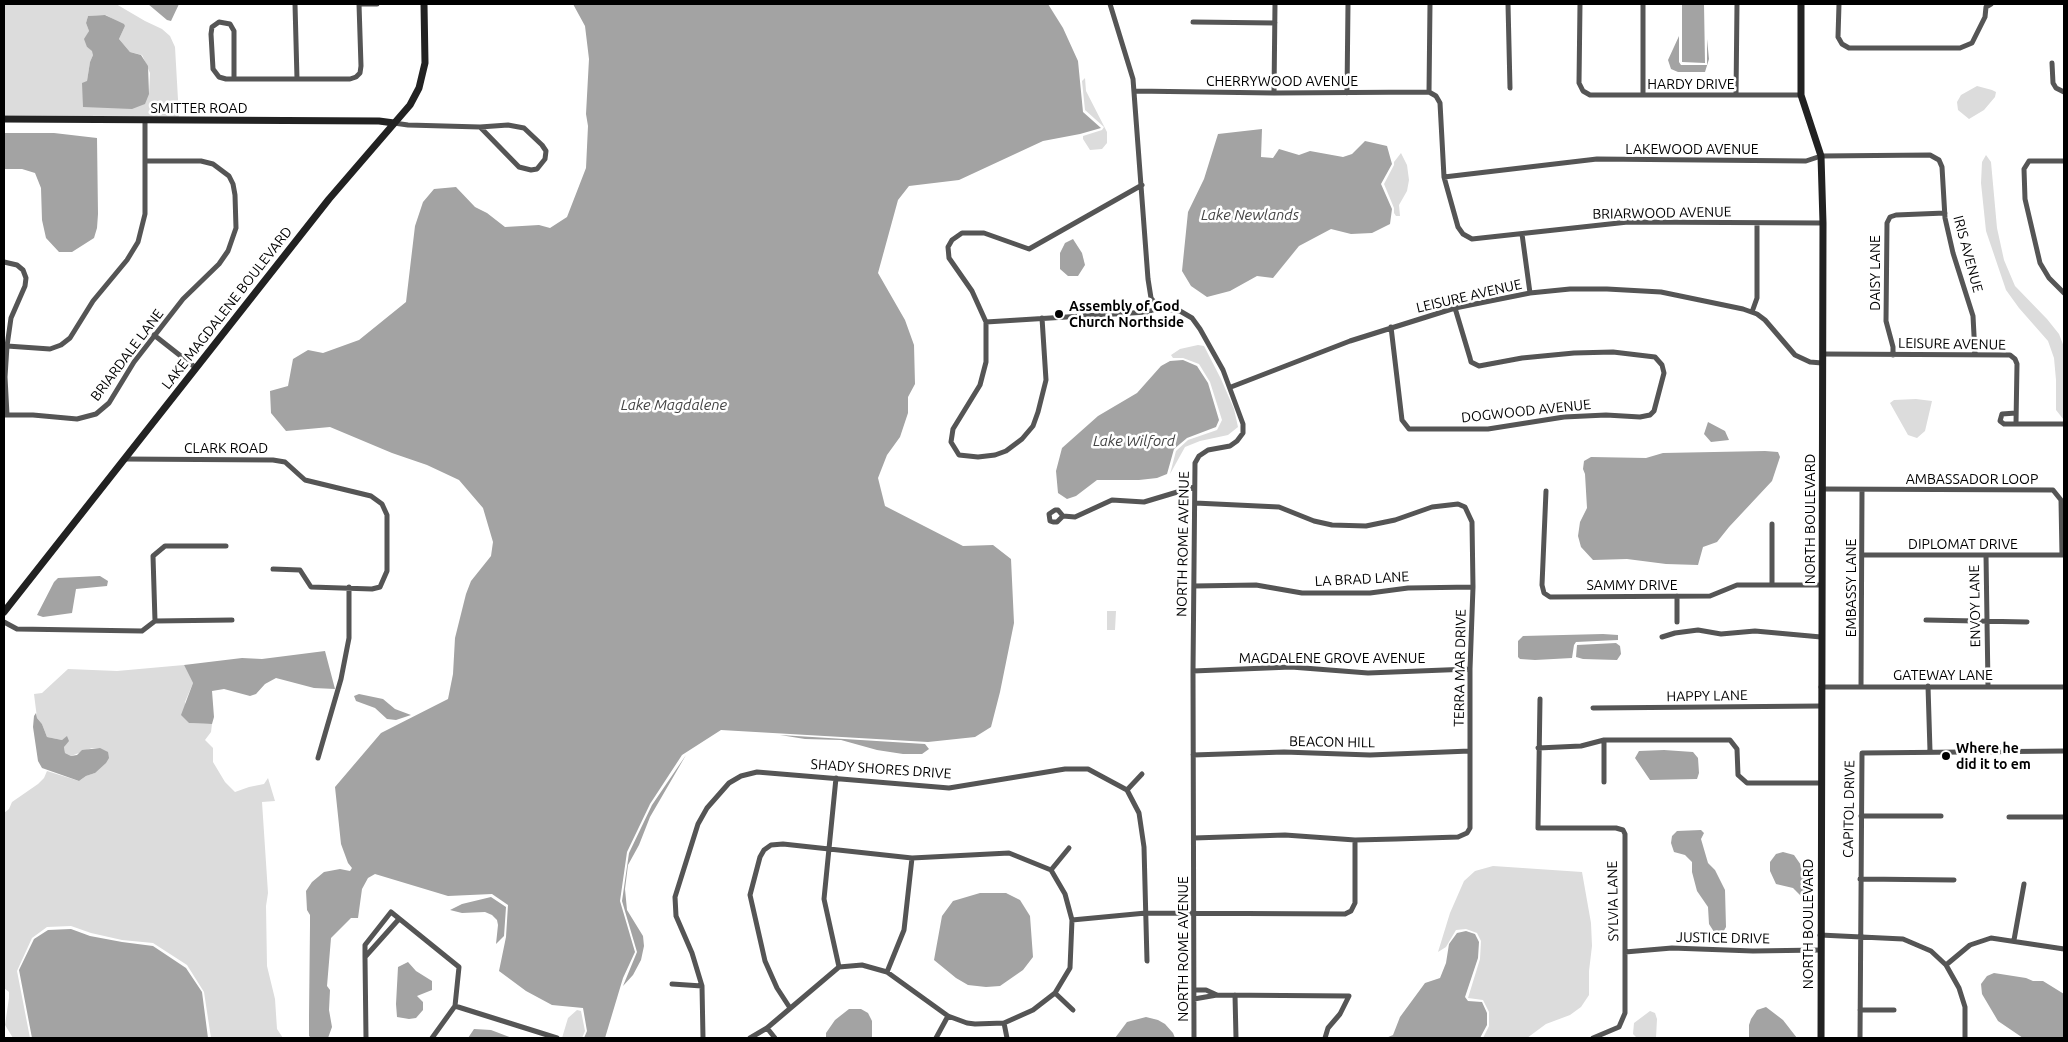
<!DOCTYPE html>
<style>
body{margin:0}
#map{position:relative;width:2068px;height:1042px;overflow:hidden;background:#fff;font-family:Ubuntu,sans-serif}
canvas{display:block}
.frame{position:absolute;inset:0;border:5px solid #000;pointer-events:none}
</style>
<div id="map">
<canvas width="2068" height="1042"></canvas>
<div class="frame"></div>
</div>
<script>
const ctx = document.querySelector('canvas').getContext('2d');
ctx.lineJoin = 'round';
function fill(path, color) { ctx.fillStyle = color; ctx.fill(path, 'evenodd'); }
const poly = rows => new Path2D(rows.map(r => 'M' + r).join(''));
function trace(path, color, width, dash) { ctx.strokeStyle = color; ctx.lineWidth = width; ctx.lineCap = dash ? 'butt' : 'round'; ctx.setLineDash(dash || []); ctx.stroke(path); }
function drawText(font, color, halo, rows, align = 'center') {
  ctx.font = font + ' Ubuntu,sans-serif'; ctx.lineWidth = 5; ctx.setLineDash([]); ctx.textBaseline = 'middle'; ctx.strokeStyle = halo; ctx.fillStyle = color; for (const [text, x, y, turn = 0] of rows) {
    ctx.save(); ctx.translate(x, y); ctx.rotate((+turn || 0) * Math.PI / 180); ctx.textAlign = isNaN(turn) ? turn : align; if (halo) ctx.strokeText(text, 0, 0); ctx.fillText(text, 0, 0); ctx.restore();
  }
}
fill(poly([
 [4,4,116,4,145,21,162,29,170,36,175,47,179,117,4,115],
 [106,15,125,26,119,39,130,52,142,55,143,57,150,73,149,94,87,81,90,62,93,55,93,51,87,47,87,36,89,31,86,23,88,16],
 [1085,78,1086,91,1107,132,1107,143,1102,149,1090,150,1083,139,1083,136,1102,130,1104,127,1085,110,1082,81],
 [1977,86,1992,90,1996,92,1995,97,1984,110,1969,119,1958,110,1957,102,1961,95],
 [1401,153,1407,165,1409,180,1407,191,1399,205,1400,216,1396,216,1394,213,1394,208,1384,184,1394,165,1394,162],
 [1986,155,1991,162,1997,228,2004,260,2015,286,2047,319,2059,334,2064,347,2064,420,2056,410,2056,380,2054,358,2048,341,2019,308,2006,290,1986,231,1981,183,1982,162],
 [1198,345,1204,346,1221,379,1234,409,1238,427,1228,435,1200,441,1185,447,1170,474,1176,451,1188,440,1217,430,1222,420,1210,382,1199,364,1183,358,1173,358,1171,355,1180,349],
 [1916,399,1932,401,1925,431,1917,438,1908,435,1890,403,1894,400],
 [1107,611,1116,611,1115,630,1107,630],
 [184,665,193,683,185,702,189,723,212,724,211,732,205,740,213,748,213,762,225,782,235,792,249,787,264,784,268,778,275,801,262,802,268,893,266,906,267,966,275,999,277,1029,283,1038,211,1038,204,992,187,965,153,943,122,940,91,933,71,926,47,927,32,938,17,971,30,1038,13,1038,5,1025,9,998,9,992,4,988,4,813,9,809,12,802,38,784,44,778,47,771,79,781,86,776,95,773,100,748,92,748,71,756,65,753,64,747,67,737,62,740,47,737,42,724,37,718,34,694,42,693,68,669,117,671],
 [1493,866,1582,872,1591,923,1592,946,1589,971,1589,995,1581,1007,1570,1015,1546,1024,1527,1038,1483,1038,1489,1026,1489,1012,1483,1000,1468,998,1480,959,1481,941,1477,933,1466,929,1456,930,1446,947,1438,952,1450,913,1464,881,1475,871],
 [577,1010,581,1011,585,1031,582,1038,562,1038,568,1018],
 [1650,1011,1655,1013,1657,1019,1656,1038,1637,1038,1633,1034,1634,1023]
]), '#dcdcdc');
fill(poly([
 [148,4,179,4,171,21,167,20],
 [573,4,1048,4,1063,28,1078,61,1083,112,1101,128,1080,134,1043,141,959,180,909,186,898,200,878,273,905,320,914,345,915,384,908,397,908,413,900,437,887,455,878,478,885,506,963,546,993,545,1011,559,1014,623,1000,692,991,727,975,737,928,742,721,730,682,755,650,804,627,852,620,901,635,952,623,978,605,1038,584,1038,587,1031,583,1008,552,1005,526,991,499,971,506,937,508,905,492,894,448,896,375,874,368,878,362,889,358,918,351,918,331,938,327,986,330,990,329,1010,332,1027,328,1038,311,1038,309,1036,309,1016,310,925,310,915,307,910,306,891,312,882,324,872,340,869,350,871,352,868,348,863,341,844,335,787,381,733,448,699,453,674,455,638,466,594,471,581,491,556,493,542,483,508,459,480,427,465,392,453,330,427,286,431,271,413,270,391,288,386,293,359,308,350,323,353,359,340,406,302,415,226,423,202,434,189,456,187,475,207,487,213,505,227,539,225,550,228,567,217,586,168,588,126,586,114,589,59,585,26],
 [1682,4,1704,4,1705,63,1682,62],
 [105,15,124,24,125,26,119,39,130,52,141,55,148,66,149,94,145,104,132,109,83,107,82,83,87,81,90,62,93,55,92,51,87,47,84,39,89,31,86,23,88,16],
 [1679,36,1679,62,1681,65,1707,65,1707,39,1709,59,1705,72,1678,72,1671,69,1668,60],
 [1262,129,1261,157,1273,158,1279,149,1299,155,1310,151,1343,157,1352,154,1365,141,1387,146,1392,164,1381,184,1392,209,1390,224,1372,233,1351,234,1331,229,1299,246,1273,278,1257,276,1230,291,1207,297,1191,286,1182,271,1188,212,1204,179,1218,134],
 [4,133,54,133,97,138,98,214,97,228,94,238,72,252,59,252,46,238,42,220,41,188,35,173,22,169,4,169],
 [1073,239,1082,253,1085,265,1078,276,1068,276,1060,269,1060,253,1065,243],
 [1183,360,1197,366,1208,383,1219,420,1216,427,1187,438,1174,449,1167,474,1157,478,1139,480,1097,480,1076,496,1067,499,1058,493,1056,471,1062,448,1098,416,1137,393,1161,366,1170,361],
 [1708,422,1725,431,1729,440,1711,442,1704,434],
 [1765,451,1778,452,1780,457,1772,481,1729,527,1717,542,1703,547,1698,565,1666,564,1627,559,1593,560,1581,547,1578,536,1580,522,1587,508,1585,474,1583,469,1584,461,1591,457,1646,458,1663,453],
 [100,576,108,581,107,586,76,589,72,613,43,617,37,615,54,582,58,578],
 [1603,634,1618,635,1618,640,1576,642,1574,645,1572,658,1535,660,1520,659,1518,657,1518,641,1523,636],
 [1616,643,1620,646,1621,654,1617,660,1583,659,1576,657,1577,645],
 [325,651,335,689,314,688,276,678,265,684,256,694,250,696,224,689,212,691,214,717,212,724,189,723,181,715,193,683,184,665,242,658,262,659],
 [359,694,383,699,395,709,411,715,396,720,387,719,375,708,356,701,354,696],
 [36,713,37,718,42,724,47,737,62,740,67,736,69,741,64,747,65,753,71,756,77,755,82,750,100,748,108,752,109,758,106,763,95,773,86,776,79,781,42,768,38,761,33,727,34,716],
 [780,735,925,744,929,749,922,754,903,754,877,750,841,740,805,739],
 [1664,750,1693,752,1698,758,1699,773,1697,779,1650,780,1635,758,1639,751],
 [686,755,650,817,639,845,628,865,625,889,627,910,643,936,644,946,641,960,633,975,623,986,637,952,622,901,629,853,652,805],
 [1701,830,1704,833,1701,839,1708,863,1715,870,1725,890,1726,927,1722,934,1716,935,1709,924,1708,907,1697,891,1692,872,1692,862,1685,855,1674,852,1671,843,1672,836,1677,831],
 [1783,852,1794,855,1810,878,1812,890,1807,898,1802,897,1793,888,1776,884,1770,871,1770,862,1776,854],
 [980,893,1006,893,1020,900,1030,916,1033,957,1023,970,1000,986,986,987,968,985,956,978,934,960,942,916,953,901],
 [491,897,506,907,504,936,496,944,498,925,497,920,492,915,485,912,462,913,450,910,462,904],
 [71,929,90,936,122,942,153,946,186,968,202,992,208,1038,32,1038,19,970,34,939,48,930],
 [1466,931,1475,934,1479,942,1478,958,1465,997,1468,1001,1482,1002,1487,1013,1487,1025,1480,1038,1386,1038,1393,1035,1400,1017,1425,983,1440,978,1446,963,1449,944,1457,933],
 [408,962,416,971,432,981,432,990,417,996,423,1002,423,1010,416,1018,409,1019,397,1017,396,1004,398,967],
 [1994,973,2026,978,2033,981,2043,981,2064,994,2064,1038,2023,1038,1998,1021,1982,994,1981,984,1987,976],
 [1766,1007,1783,1020,1797,1038,1749,1038,1749,1025,1751,1019,1757,1010],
 [849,1009,861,1009,868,1013,872,1021,872,1038,826,1038,826,1033,835,1020],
 [1146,1017,1158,1020,1165,1024,1173,1033,1175,1038,1115,1038,1127,1022],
 [474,1029,491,1030,512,1038,468,1038]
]), '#a3a3a3');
trace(poly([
 [295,4,297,79],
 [359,4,377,4],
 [1110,4,1133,79,1148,279,1151,298,1159,308,1180,311,1192,318,1200,329,1223,370,1243,424,1243,433,1237,441,1230,446,1208,450,1199,456,1195,463,1193,671,1194,1038],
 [1508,4,1510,88],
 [1580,4,1579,83,1583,91,1590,95,1801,95],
 [1839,4,1838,37,1842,44,1849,48,1960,48,1972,43,1985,17,1986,7,1991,4],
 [1193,22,1275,23],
 [2052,63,2053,83,2056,88,2064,92],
 [234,79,234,31,230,24,219,22,212,27,211,34,213,69,219,77,226,79,350,79,356,77,360,73,361,66,359,4],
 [1134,91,1274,93,1429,92,1436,96,1440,103,1444,177,1458,227,1463,234,1472,239,1628,222,1823,223],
 [1429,92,1430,4],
 [1274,93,1275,4],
 [1347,93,1348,4],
 [1643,95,1643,4],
 [1736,95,1737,4],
 [394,123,408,125,480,127,519,167,531,170,537,169,545,159,546,151,542,145,524,128,508,125,480,127],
 [2064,161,2029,161,2024,169,2025,199,2040,263,2049,278,2064,293],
 [1444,177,1597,159,1806,161,1821,156,1930,155,1939,160,1942,167,1945,218,1953,253,1973,316,1975,354],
 [1522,234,1530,293],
 [4,262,17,265,23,270,26,278,25,286,11,318,7,346,5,377,7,415],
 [1752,312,1757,298,1757,223],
 [1042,318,1046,380,1038,412,1033,426,1022,439,1006,451,995,455,978,457,959,455,951,442,953,429,980,385,986,362,986,322,972,291,949,258,948,247,952,240,962,233,984,233,1029,249,1142,185],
 [986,322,1147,312,1159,308],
 [1391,327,1402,420,1409,429,1488,429,1564,417,1606,415,1640,417,1650,415,1654,411,1664,373,1662,365,1655,357,1613,352,1574,353,1522,358,1479,366,1471,362,1470,358,1455,308],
 [154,335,196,368],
 [7,346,50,349,61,345,70,338,93,301,127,260,138,242,145,214,145,120],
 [1823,354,2010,355,2015,359,2017,364,2016,423],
 [1893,355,1893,347,1886,321,1887,223,1890,217,1896,215,1945,213],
 [1231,387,1350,341,1455,308,1530,293,1570,289,1607,289,1661,292,1743,309,1757,314,1765,320,1795,355,1810,362,1822,363],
 [2016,413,2002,414,2000,421,2004,424,2064,424],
 [4,415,33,415,77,419,96,414,109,403,134,362,183,299,219,264,228,251,236,228,235,195,233,184,229,176,213,164,201,161,145,161],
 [124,459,273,460,285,462,305,480,371,496,382,504,387,515,387,571,380,587,372,589,311,587,300,570,273,569],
 [1823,489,2053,490,2061,500,2062,555],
 [1546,491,1542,585,1544,593,1550,597,1710,596,1737,585,1822,585],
 [1063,516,1057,522,1053,522,1050,521,1049,514,1055,510,1058,510,1063,516,1075,517,1112,500,1144,502,1194,487],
 [1772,524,1772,584],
 [1862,555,2064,555],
 [1986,555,1988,686],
 [1194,586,1256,585,1302,593,1370,593,1408,588,1473,587],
 [1926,620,2027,622],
 [155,621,232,620],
 [4,622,17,629,142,631,155,621,153,556,165,546,226,546],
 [1677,622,1677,596],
 [1662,637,1675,633,1698,630,1721,634,1755,631,1821,637],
 [1193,671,1291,667,1368,673,1470,669],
 [1928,686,1930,751],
 [1821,687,2064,687],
 [1861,687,1862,490],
 [1540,699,1538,828,1616,828,1623,830,1625,834,1625,1013,1619,1027,1593,1038],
 [1593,708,1821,706],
 [1538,748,1581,746,1604,740,1730,740,1737,749,1738,775,1747,783,1820,783],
 [1193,755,1284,752,1370,755,1470,751],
 [318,758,341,679,349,638,349,587],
 [836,778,824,899,839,967],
 [1604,782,1604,740],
 [1127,790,1142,774],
 [1861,816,1941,816],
 [2009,817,2064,817],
 [1194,838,1285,835,1355,840,1396,839,1458,837,1467,833,1470,828,1470,669,1473,587,1472,522,1465,507,1458,504,1432,507,1395,520,1366,526,1332,525,1314,521,1279,507,1195,503],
 [1051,870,1069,848],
 [1860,879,1954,880],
 [399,919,365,957,365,945,391,912,459,967,455,1006,432,1038],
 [1072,920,1146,913,1345,914,1351,911,1355,903,1355,840],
 [1820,935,1903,939,1931,951,1946,965,1959,988,1965,1007,1965,1038],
 [2014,940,2024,884],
 [1625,952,1672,948,1753,951,1820,950],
 [365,957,366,1038],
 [1946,965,1970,945,1991,938,2064,949],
 [887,972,904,930,912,858],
 [672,984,702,986],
 [1194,990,1206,990,1217,995],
 [1055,993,1073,1010],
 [1235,995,1236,1038],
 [1194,999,1217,995,1349,996,1340,1014,1328,1028,1325,1038],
 [455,1006,557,1038],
 [1860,1010,1894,1010],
 [1004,1023,1007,1038],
 [767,1028,775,1038],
 [703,1038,702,986,692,953,676,916,675,897,698,824,707,808,729,783,741,776,757,772,949,788,1065,769,1088,769,1127,790,1139,813,1144,847,1147,961],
 [750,1038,767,1028,839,967,862,965,887,972,948,1016,967,1023,975,1024,1004,1023,1033,1010,1055,993,1070,968,1072,920,1065,894,1051,870,1009,853,912,858,783,844,771,845,764,850,760,857,750,895,765,961,777,988,790,1008],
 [936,1038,948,1016],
 [1860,1038,1862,753,2064,751]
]), '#555', 5);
trace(poly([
 [1801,4,1801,95,1821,156,1823,223,1821,1038],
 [4,119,379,121,394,123],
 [4,612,329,199,410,105,419,88,425,63,424,4]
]), '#222', 7);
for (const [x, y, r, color] of [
 [1059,314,5,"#000"],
 [1946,756,5,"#000"]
]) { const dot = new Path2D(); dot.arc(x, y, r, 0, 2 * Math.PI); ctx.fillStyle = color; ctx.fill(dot); trace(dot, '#fff', 2); }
drawText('14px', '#000', '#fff', [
 ["CHERRYWOOD AVENUE",1282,81],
 ["HARDY DRIVE",1691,84],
 ["SMITTER ROAD",199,108],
 ["LAKEWOOD AVENUE",1692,149],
 ["BRIARWOOD AVENUE",1662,213,-1],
 ["IRIS AVENUE",1968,254,75],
 ["DAISY LANE",1875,273,-90],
 ["LEISURE AVENUE",1469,296,-13],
 ["LAKE MAGDALENE BOULEVARD",227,308,-52],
 ["LEISURE AVENUE",1952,344,1],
 ["BRIARDALE LANE",127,355,-53],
 ["DOGWOOD AVENUE",1526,411,-6],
 ["CLARK ROAD",226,448],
 ["AMBASSADOR LOOP",1972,479],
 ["NORTH BOULEVARD",1810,519,-90],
 ["NORTH ROME AVENUE",1183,544,-89],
 ["DIPLOMAT DRIVE",1963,544],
 ["LA BRAD LANE",1362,579,-3],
 ["SAMMY DRIVE",1632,585],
 ["EMBASSY LANE",1851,588,-90],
 ["ENVOY LANE",1975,606,-91],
 ["MAGDALENE GROVE AVENUE",1332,658],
 ["TERRA MAR DRIVE",1460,668,-89],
 ["GATEWAY LANE",1943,675],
 ["HAPPY LANE",1707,696,-1],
 ["BEACON HILL",1332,742,1],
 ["SHADY SHORES DRIVE",881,769,4],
 ["CAPITOL DRIVE",1849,809,-89],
 ["SYLVIA LANE",1613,901,-91],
 ["NORTH BOULEVARD",1808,924,-90],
 ["JUSTICE DRIVE",1723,938,1],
 ["NORTH ROME AVENUE",1183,949,-90]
]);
drawText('bold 14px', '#000', '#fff', [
 ["Assembly of God",1069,306],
 ["Church Northside",1069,322],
 ["Where he",1956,748],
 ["did it to em",1956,764]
], 'left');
drawText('italic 15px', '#444', '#fff', [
 ["Lake Newlands",1250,215],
 ["Lake Magdalene",674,405],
 ["Lake Wilford",1134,441]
]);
</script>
